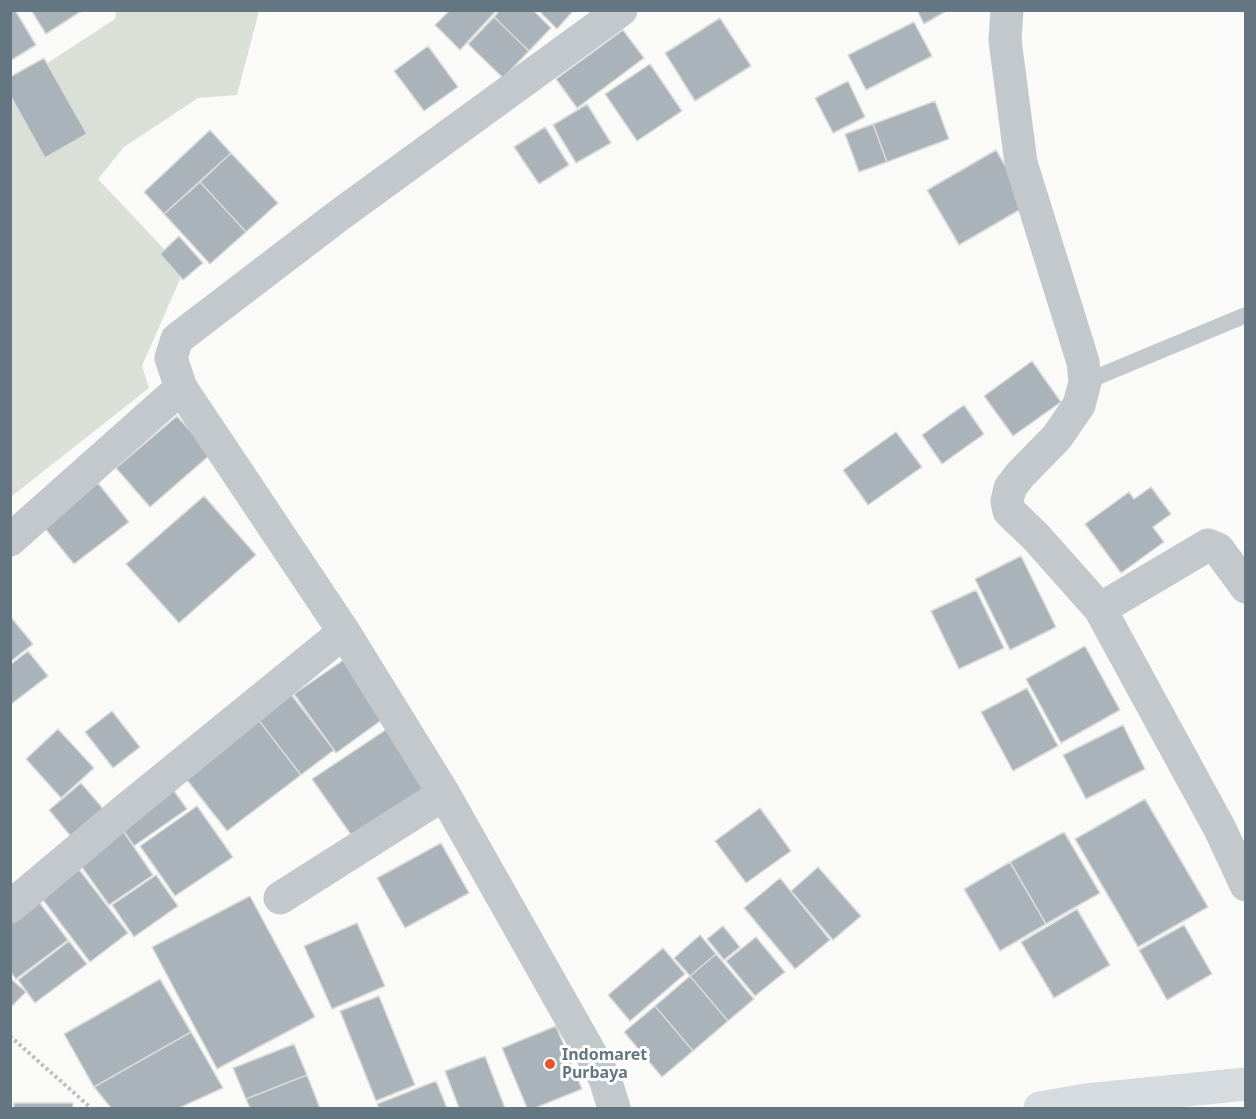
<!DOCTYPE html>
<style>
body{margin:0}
#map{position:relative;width:1256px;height:1119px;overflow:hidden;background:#fafaf8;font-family:"Noto Sans",sans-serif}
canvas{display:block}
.frame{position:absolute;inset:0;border:12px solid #657683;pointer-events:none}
</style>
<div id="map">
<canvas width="1256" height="1119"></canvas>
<div class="frame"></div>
</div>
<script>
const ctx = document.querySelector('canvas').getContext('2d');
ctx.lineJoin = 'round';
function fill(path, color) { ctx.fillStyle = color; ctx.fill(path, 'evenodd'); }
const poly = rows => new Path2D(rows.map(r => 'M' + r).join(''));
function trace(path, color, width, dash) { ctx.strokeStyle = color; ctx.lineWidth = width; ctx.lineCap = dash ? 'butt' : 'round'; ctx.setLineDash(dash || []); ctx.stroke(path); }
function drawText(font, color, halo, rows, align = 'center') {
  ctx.font = font + ' "Noto Sans",sans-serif'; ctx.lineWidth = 6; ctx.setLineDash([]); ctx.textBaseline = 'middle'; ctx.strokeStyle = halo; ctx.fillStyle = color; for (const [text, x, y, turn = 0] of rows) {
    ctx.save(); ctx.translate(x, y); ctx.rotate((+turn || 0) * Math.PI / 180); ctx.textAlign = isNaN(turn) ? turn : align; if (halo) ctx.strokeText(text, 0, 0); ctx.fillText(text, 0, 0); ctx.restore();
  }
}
fill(poly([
 [116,11,259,11,237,95,198,98,124,147,98,179,184,270,142,366,149,388,12,496,11,493,11,87,115,19]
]), '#dadfd7');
const building = poly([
 [10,10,15,10,36,45,10,61,10,10],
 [31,10,83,10,46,34,31,10],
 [450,10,497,10,460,50,435,25,450,10],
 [500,10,533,10,551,28,529,51,494,17,500,10],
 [538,10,574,10,557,29,538,10],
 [917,10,948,10,924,24,917,10],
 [494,17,529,51,503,78,468,44,494,17],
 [720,18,751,66,695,101,665,53,720,18],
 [914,22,932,56,866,90,848,55,914,22],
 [623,30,644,58,577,108,556,79,623,30],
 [428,46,458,87,424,111,394,71,428,46],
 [44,58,87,134,45,158,10,95,10,77,44,58],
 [650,64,682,111,637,141,605,94,650,64],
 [848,81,865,117,833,133,815,98,848,81],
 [935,101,949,139,887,162,873,124,935,101],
 [587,104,611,143,576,163,553,125,587,104],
 [873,124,887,162,859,172,845,134,873,124],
 [545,127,569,165,539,184,514,147,545,127],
 [210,130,231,153,164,214,144,192,210,130],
 [996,150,1028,205,959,245,927,190,996,150],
 [231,153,278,203,246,232,200,182,231,153],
 [200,182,246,232,210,264,164,214,200,182],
 [179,236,203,263,183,280,160,254,179,236],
 [1032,361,1061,402,1013,436,984,396,1032,361],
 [964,405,984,434,942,464,922,435,964,405],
 [177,416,211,454,150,507,116,468,177,416],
 [896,432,922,467,868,505,843,470,896,432],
 [98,483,129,522,74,564,43,526,98,483],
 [1151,487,1171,514,1153,527,1164,542,1121,573,1085,524,1129,492,1134,499,1151,487],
 [204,496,256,555,179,623,126,564,204,496],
 [1021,556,1056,627,1010,650,975,579,1021,556],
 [976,590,1004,648,959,669,931,611,976,590],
 [10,616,33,644,10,662,10,616],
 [1085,646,1120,710,1061,743,1026,679,1085,646],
 [28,651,48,676,10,705,10,665,28,651],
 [348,657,390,714,336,753,294,694,348,657],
 [1027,688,1058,746,1013,771,981,712,1027,688],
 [290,693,334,750,301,775,257,718,290,693],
 [112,711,140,747,113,768,85,732,112,711],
 [257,718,301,775,227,831,183,775,257,718],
 [1123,725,1145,769,1086,799,1063,755,1123,725],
 [390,727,432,791,356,842,312,779,390,727],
 [58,729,94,768,61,798,26,759,58,729],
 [81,783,106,812,73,839,49,810,81,783],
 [169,784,187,809,134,846,116,820,169,784],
 [1145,799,1208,907,1138,947,1075,839,1145,799],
 [197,806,233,857,175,896,140,846,197,806],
 [760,808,791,851,746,883,715,841,760,808],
 [119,825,153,875,109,905,74,856,119,825],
 [1064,832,1100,893,1046,924,1010,862,1064,832],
 [441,843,469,893,405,928,377,878,441,843],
 [1010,862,1046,924,1000,951,964,889,1010,862],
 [818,867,861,916,833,940,791,891,818,867],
 [78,868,128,933,90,962,40,896,78,868],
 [156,875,178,906,134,937,112,905,156,875],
 [780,878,830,940,795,969,744,908,780,878],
 [250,896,315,1017,217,1069,152,947,250,896],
 [36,898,68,940,16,979,10,971,10,916,36,898],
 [1077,909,1110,965,1054,998,1021,942,1077,909],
 [357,923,385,986,332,1009,304,946,357,923],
 [1184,925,1212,974,1167,1000,1139,950,1184,925],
 [723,926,740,947,724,960,707,939,723,926],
 [700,935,716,954,690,976,674,958,700,935],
 [756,937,785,972,755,996,726,961,756,937],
 [69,941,87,964,35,1003,18,980,69,941],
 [663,948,685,974,630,1021,608,995,663,948],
 [716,954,754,999,728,1021,690,976,716,954],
 [690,976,728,1021,693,1051,655,1006,690,976],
 [10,978,26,992,10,1008,10,978],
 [160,979,191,1032,94,1087,64,1034,160,979],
 [379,996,415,1085,376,1101,340,1011,379,996],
 [655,1006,693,1051,662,1077,624,1032,655,1006],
 [556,1026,582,1089,535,1108,527,1108,502,1048,556,1026],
 [191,1032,223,1088,179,1108,111,1108,94,1087,191,1032],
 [294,1044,307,1075,246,1099,233,1068,294,1044],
 [485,1056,505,1108,459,1108,445,1071,485,1056],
 [307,1075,320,1108,250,1108,246,1099,307,1075],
 [436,1081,447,1108,379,1108,377,1104,436,1081],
 [14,1103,73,1103,73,1108,14,1108,14,1103]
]);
fill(building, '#aab3b9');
trace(building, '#dcdcda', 1.5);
trace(poly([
 [10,1036,91,1108]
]), '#bbbfc2', 4, [3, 3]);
trace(poly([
 [1085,382,1246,315]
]), '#c3c8cc', 16);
trace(poly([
 [1007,10,1005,40,1021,163,1083,362,1085,382,1079,405,1057,437,1020,475,1010,488,1007,501,1009,511,1036,537,1100,609,1220,829,1246,885],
 [10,540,181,388],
 [1100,609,1208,545,1218,549,1246,587],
 [280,898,444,794],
 [10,907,123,812,344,632],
 [614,1108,605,1079,444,794,344,632,181,388,171,358,177,339,338,216,621,10]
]), '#c3c8cc', 33);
trace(poly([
 [1040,1108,1086,1100,1246,1084]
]), '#d6dbdf', 33);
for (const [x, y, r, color] of [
 [550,1064,6,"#e4572e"]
]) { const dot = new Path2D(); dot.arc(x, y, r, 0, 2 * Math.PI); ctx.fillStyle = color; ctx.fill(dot); trace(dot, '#fff', 2); }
drawText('bold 16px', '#657683', '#fff', [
 ["Indomaret",562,1055],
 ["Purbaya",562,1073]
], 'left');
</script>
